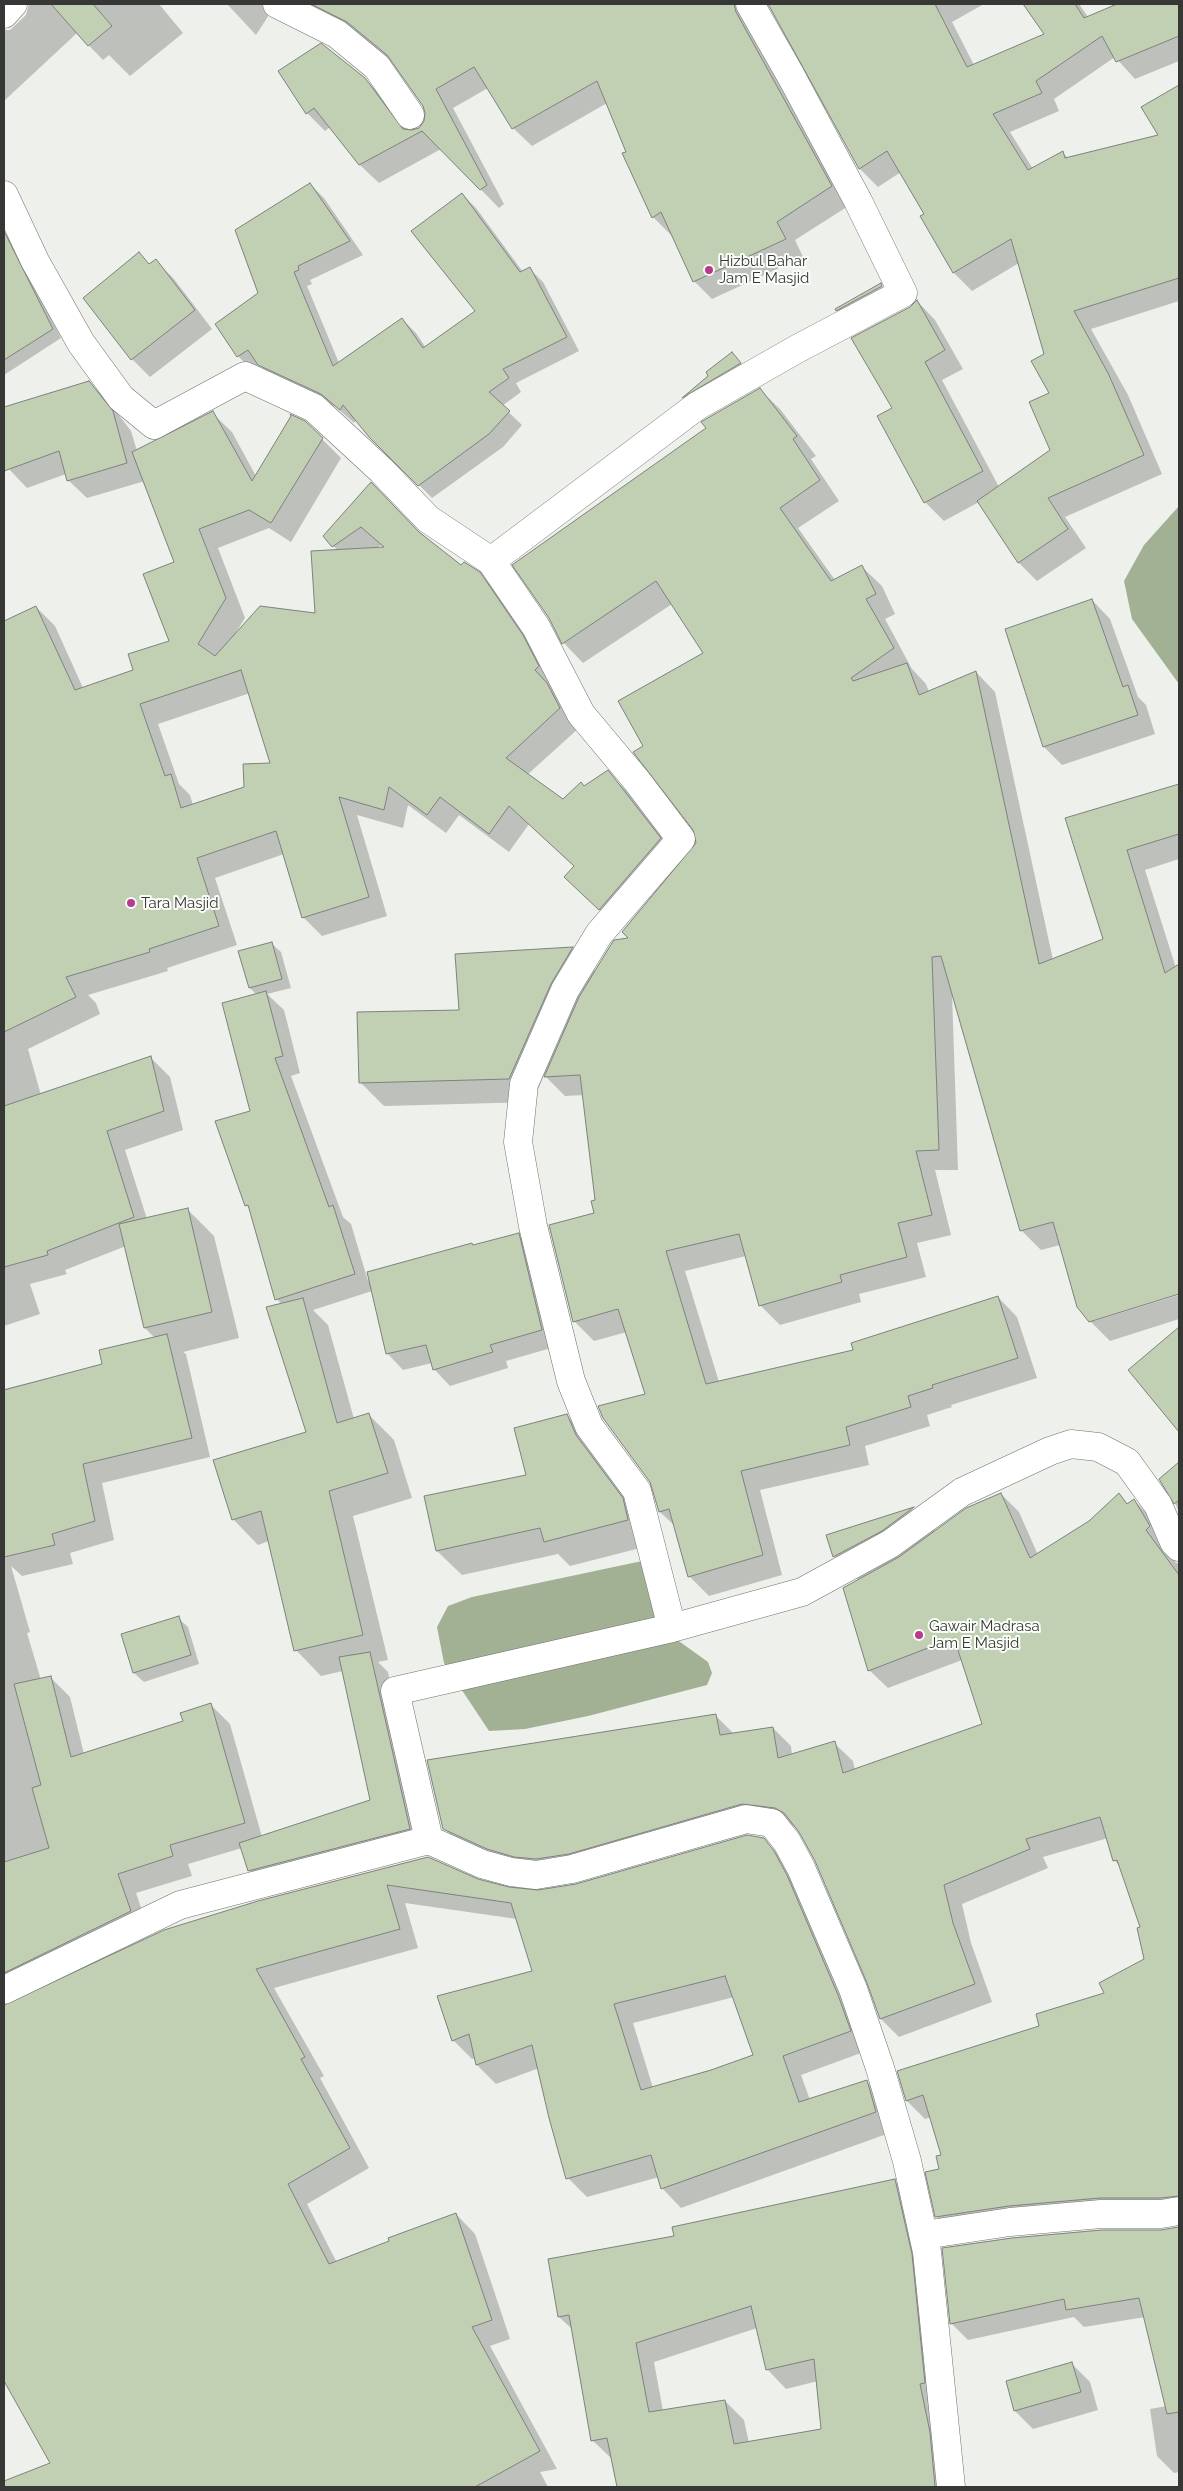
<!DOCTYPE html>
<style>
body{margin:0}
#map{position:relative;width:1183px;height:2491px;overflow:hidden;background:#eef0ec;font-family:Raleway,sans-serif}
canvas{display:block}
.frame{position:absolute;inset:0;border:5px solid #373836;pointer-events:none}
</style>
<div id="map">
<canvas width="1183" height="2491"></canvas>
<div class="frame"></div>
</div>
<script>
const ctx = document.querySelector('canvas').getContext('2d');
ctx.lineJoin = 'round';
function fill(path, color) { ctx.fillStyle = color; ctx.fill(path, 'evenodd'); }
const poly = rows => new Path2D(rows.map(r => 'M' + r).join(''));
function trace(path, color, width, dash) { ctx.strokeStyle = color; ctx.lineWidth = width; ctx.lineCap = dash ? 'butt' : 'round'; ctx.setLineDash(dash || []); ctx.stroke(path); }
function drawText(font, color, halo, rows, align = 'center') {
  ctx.font = font + ' Raleway,sans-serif'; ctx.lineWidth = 4; ctx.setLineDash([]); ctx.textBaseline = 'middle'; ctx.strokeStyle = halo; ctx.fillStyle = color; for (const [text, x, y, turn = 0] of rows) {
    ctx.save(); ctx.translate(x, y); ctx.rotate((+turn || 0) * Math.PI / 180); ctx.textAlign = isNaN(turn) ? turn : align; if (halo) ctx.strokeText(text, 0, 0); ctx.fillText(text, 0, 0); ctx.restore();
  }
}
fill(poly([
 [1179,506,1179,684,1132,619,1124,581,1144,545],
 [661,1557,670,1561,663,1574,662,1629,708,1662,712,1673,707,1685,588,1716,525,1729,489,1731,444,1663,437,1627,448,1606,472,1597]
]), '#a2b094');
fill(poly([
 [29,4,159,4,183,33,130,76,109,55,103,60,77,33,4,101,4,30,10,30,26,15],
 [227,4,276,4,256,35],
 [281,4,565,4,575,17,608,4,984,4,952,22,974,65,1046,35,1025,4,1079,4,1088,17,1120,4,1179,4,1179,61,1135,79,1115,57,1054,99,1059,111,1010,132,1033,169,1062,152,1068,158,1160,136,1143,107,1179,87,1179,301,1091,329,1128,395,1162,474,1065,517,1086,548,1037,581,1019,563,979,502,944,521,925,502,879,416,894,408,911,308,917,301,935,320,963,369,942,380,999,487,1052,451,1051,393,1045,354,1019,263,972,291,954,273,922,217,926,214,901,172,878,187,860,169,769,6,760,8,850,205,795,240,803,257,712,299,694,281,672,234,671,235,653,217,607,103,532,146,513,128,488,88,453,108,504,204,499,208,441,149,379,183,360,165,330,127,325,131,307,113,280,72,365,79,383,97,408,131,420,129,425,123,427,114,424,106,394,62,364,38,303,8],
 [310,184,324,198,363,255,310,280,312,284,307,286,339,363,402,319,416,333,426,348,477,312,462,194,476,208,523,272,530,269,543,282,579,351,516,383,521,392,502,406,522,425,503,447,432,498,370,436,356,420,354,423,336,407,273,378,259,364,252,370,238,356,260,294],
 [4,233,13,242,61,338,4,375],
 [139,254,150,265,156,261,174,279,212,329,150,377,132,359],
 [881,285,899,303,855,328,837,310],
 [732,354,750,372,701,415,684,398],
 [89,383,108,401,131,431,137,451,212,413,232,432,256,476,322,439,341,458,291,542,269,528,218,548,245,618,235,634,316,615,338,551,324,536,371,484,421,535,461,567,479,573,499,593,541,656,579,728,527,775,563,801,607,772,627,791,679,858,619,928,584,896,575,867,529,824,509,852,459,815,446,833,408,805,403,828,357,815,387,916,322,936,303,917,284,854,215,878,237,945,167,968,168,971,88,995,96,1003,100,1014,28,1049,41,1095,151,1058,170,1077,183,1130,125,1150,147,1219,187,1209,214,1236,239,1338,183,1352,186,1354,210,1457,102,1483,114,1540,70,1553,73,1564,22,1576,11,1566,30,1632,27,1633,41,1680,51,1678,70,1697,84,1754,184,1722,211,1705,230,1724,262,1837,372,1801,343,1671,321,1676,296,1650,269,1541,258,1545,233,1519,308,1433,282,1305,277,1299,251,1210,246,1205,257,995,250,988,271,943,281,952,291,988,267,994,284,1010,300,1073,291,1076,343,1217,351,1224,368,1281,474,1246,518,1234,534,1250,558,1346,506,1361,508,1368,450,1386,434,1369,432,1363,403,1370,387,1353,372,1291,313,1310,328,1325,354,1419,369,1415,394,1440,412,1498,353,1516,388,1660,378,1662,388,1672,428,1847,267,1889,249,1870,242,1848,188,1864,192,1876,136,1893,149,1931,10,2000,8,2006,427,1858,477,1880,509,1889,538,1892,576,1885,763,1839,782,1858,869,2050,801,2075,810,2100,867,2082,886,2101,895,2131,681,2208,662,2188,659,2177,587,2197,568,2178,539,2068,496,2084,477,2065,476,2058,472,2059,453,2040,533,1972,517,1919,405,1903,418,1948,274,1988,324,2076,320,2078,369,2168,307,2204,337,2263,456,2214,475,2234,510,2339,490,2346,557,2469,540,2472,548,2487,211,2487,209,2483,200,2487,4,2487,4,2482,51,2464,6,2380,4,2381,4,2218,16,2212,4,2188,4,1389,103,1365,155,1338,145,1328,126,1246,65,1270,67,1274,30,1284,40,1314,4,1326,4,1000,15,998,4,979,4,622,36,607,55,626,83,688,135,671,170,642,176,563,145,481,87,498,68,480,66,474,27,488,9,469,4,456,4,408],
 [381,545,385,549,375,549],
 [250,693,272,764,245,788,193,805,190,795,179,784,158,724],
 [734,1997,755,2056,653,2088,633,2023],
 [760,390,780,409,816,456,811,459,839,501,798,528,835,580,862,567,882,586,895,614,885,619,912,669,926,684,929,692,976,672,995,692,1053,960,1105,940,1067,819,1179,785,1179,859,1145,870,1176,968,1179,966,1179,1293,1094,1319,1094,1321,1179,1295,1179,1319,1110,1341,1090,1321,1060,1245,1041,1250,1021,1230,952,994,958,1170,935,1170,951,1235,917,1243,926,1277,859,1294,861,1302,780,1325,760,1305,746,1256,685,1271,719,1382,855,1351,998,1297,1017,1317,1037,1378,951,1405,952,1407,927,1415,930,1426,865,1446,869,1465,760,1490,782,1575,709,1596,689,1576,676,1527,660,1512,647,1395,627,1332,594,1341,574,1321,596,1201,584,1095,565,1096,544,1075,533,1102,384,1106,360,1082,460,1011,457,955,572,948,596,972,631,939,694,850,698,836,645,746,704,654,672,604,583,663,564,643,550,618],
 [1092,600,1110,619,1138,697,1146,705,1155,734,1062,765,1044,747,1010,641],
 [1179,1329,1179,1430,1130,1370],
 [567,1416,592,1440,647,1524,652,1545,570,1566,558,1554,462,1575,437,1551,528,1476],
 [1179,1464,1179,1512,1173,1498,1160,1479],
 [1001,1494,1019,1512,1038,1555,1090,1522,1119,1495,1129,1505,1134,1500,1152,1519,1162,1532,1176,1563,1179,1563,1179,2216,955,2235,937,2217,927,2173,941,2170,942,2156,931,2117,925,2119,907,2101,1105,1993,1145,1960,1142,1928,1121,1867,1114,1860,1108,1838,1043,1857,1048,1868,962,1904,971,1943,992,2002,899,2037,881,2019,869,1982,816,1860,800,1832,794,1826,761,1822,555,1877,462,1847,444,1828,715,1715,734,1734,773,1728,791,1746,792,1755,834,1743,853,1761,855,1770,983,1725,962,1660,888,1688,869,1670,858,1580,834,1556,828,1536,914,1509,936,1531],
 [178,1618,188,1627,199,1664,144,1682,134,1673,123,1635],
 [894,2180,914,2199,953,2487,618,2487,612,2459,592,2440,573,2330,559,2317,676,2237],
 [757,2328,767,2369,786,2389,818,2381,822,2430,749,2443,744,2420,725,2401,663,2411,654,2362],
 [1179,2228,1179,2472,1174,2473,1157,2456,1150,2409,1167,2406,1145,2317,1084,2327,1074,2317,968,2340,951,2323,1161,2231],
 [1072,2364,1090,2382,1098,2410,1033,2429,1015,2411]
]), '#0003');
const building = poly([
 [51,4,93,4,112,26,88,46,51,4],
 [311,4,734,4,736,12,832,186,777,222,786,239,693,282,661,212,652,218,622,153,626,152,597,81,512,129,474,67,436,89,487,185,480,190,422,131,359,165,314,108,306,114,278,71,321,43,365,78,403,129,412,130,419,128,424,121,425,113,423,106,387,55,347,22,311,4],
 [768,4,935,4,967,67,1044,34,1023,4,1075,4,1084,18,1117,4,1179,4,1179,36,1116,62,1102,36,1036,81,1042,93,993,114,1028,170,1063,151,1065,158,1158,135,1141,107,1179,85,1179,278,1074,311,1108,373,1144,455,1048,498,1068,529,1018,563,977,501,1050,450,1029,402,1049,393,1031,361,1044,354,1011,239,953,273,920,216,924,214,887,151,859,169,768,4],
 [310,183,350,241,298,266,299,270,294,272,333,366,402,318,423,348,475,311,411,231,462,193,520,272,530,267,567,337,503,369,509,378,489,392,510,411,489,434,418,486,369,437,343,405,340,410,321,394,258,365,248,350,237,357,215,324,258,293,235,230,310,183],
 [4,231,53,329,4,360,4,231],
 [139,252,149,264,156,259,195,310,131,360,83,298,139,252],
 [881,283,882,286,836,311,835,309,881,283],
 [917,300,945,350,925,362,983,471,924,503,877,416,892,408,851,338,910,307,917,300],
 [732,352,741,363,682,398,708,376,706,372,732,352],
 [89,381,113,411,127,463,67,481,59,451,4,471,4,407,89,381],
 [760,388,797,436,793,439,820,480,780,508,831,581,862,565,876,594,866,599,894,648,851,678,853,681,907,663,919,695,976,671,1039,964,1103,939,1065,818,1179,784,1179,834,1127,850,1165,973,1179,964,1179,1294,1089,1322,1077,1307,1053,1222,1020,1231,941,956,932,957,939,1150,916,1151,932,1215,898,1223,907,1257,840,1275,842,1282,759,1306,739,1234,666,1251,706,1384,853,1350,851,1343,998,1296,1018,1358,932,1385,933,1388,908,1396,911,1407,846,1427,850,1445,741,1471,763,1555,688,1577,669,1509,659,1512,650,1482,603,1418,598,1406,645,1394,618,1309,573,1322,549,1225,594,1213,591,1201,595,1200,580,1075,544,1077,579,997,612,943,614,940,628,938,622,932,696,843,693,830,633,752,643,746,618,701,703,653,656,581,562,644,549,618,512,565,706,428,701,422,706,419,760,388],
 [213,411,252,481,291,416,290,414,305,421,323,438,271,523,249,510,199,529,226,598,198,644,215,656,260,606,315,613,311,551,384,547,361,527,332,547,323,536,371,482,419,532,461,565,464,562,480,572,523,635,539,666,535,670,547,683,560,708,506,758,563,799,581,782,584,786,608,770,661,838,599,910,564,877,574,866,509,806,489,834,440,797,427,815,389,787,384,810,339,797,369,897,302,918,276,831,197,858,219,926,149,949,150,952,66,977,76,997,4,1032,4,621,36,606,75,690,133,670,128,654,169,641,143,574,174,562,132,452,213,411],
 [241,670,270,763,243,764,244,787,181,808,171,774,165,776,140,704,241,670],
 [1092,599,1123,687,1128,685,1138,715,1043,747,1005,629,1092,599],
 [272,942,282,979,249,988,238,951,272,942],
 [573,947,551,984,509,1079,359,1083,357,1012,459,1010,455,954,573,947],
 [266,991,283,1056,275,1058,329,1207,333,1205,355,1274,275,1300,248,1205,245,1206,215,1121,250,1111,222,1003,266,991],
 [151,1056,164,1111,107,1131,134,1217,47,1251,48,1255,4,1267,4,1106,151,1056],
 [188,1208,212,1312,144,1328,119,1224,188,1208],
 [519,1233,542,1330,490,1345,493,1352,433,1370,426,1345,386,1354,367,1272,472,1243,473,1245,519,1233],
 [303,1298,337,1423,369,1413,388,1473,329,1491,363,1635,294,1651,261,1511,232,1520,213,1460,306,1432,266,1307,303,1298],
 [1179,1327,1179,1432,1128,1370,1179,1327],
 [167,1334,192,1438,83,1464,95,1521,52,1534,55,1545,4,1557,4,1390,102,1364,99,1350,167,1334],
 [567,1414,576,1435,623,1498,628,1520,544,1542,540,1528,436,1551,424,1496,526,1475,514,1428,567,1414],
 [1179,1462,1179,1500,1174,1504,1159,1479,1179,1462],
 [1001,1493,1030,1558,1089,1521,1119,1493,1127,1504,1134,1499,1150,1526,1146,1530,1179,1575,1179,2196,1160,2198,1100,2198,1009,2206,935,2217,925,2172,939,2169,936,2156,941,2155,923,2095,906,2101,897,2071,1039,2026,1036,2014,1104,1993,1099,1983,1144,1959,1137,1928,1140,1927,1117,1860,1113,1861,1100,1817,1026,1839,1030,1849,944,1885,953,1923,975,1984,880,2019,867,1983,815,1861,799,1832,784,1813,775,1808,742,1804,569,1854,536,1859,514,1857,487,1849,443,1829,427,1760,716,1714,720,1735,773,1727,778,1758,835,1741,843,1773,982,1724,954,1638,868,1671,843,1588,899,1557,966,1508,1001,1493],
 [914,1507,882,1531,833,1557,826,1535,914,1507],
 [179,1616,191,1655,133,1673,121,1634,179,1616],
 [370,1652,410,1829,248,1871,239,1843,370,1800,339,1657,370,1652],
 [51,1676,71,1757,183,1721,180,1713,211,1703,245,1823,170,1845,173,1856,118,1874,131,1911,4,1973,4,1862,49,1848,32,1788,41,1785,14,1684,51,1676],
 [747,1835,764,1838,774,1851,787,1875,838,1995,851,2031,783,2056,799,2102,867,2080,876,2112,661,2189,651,2155,566,2179,549,2118,532,2045,476,2065,469,2034,452,2041,437,1996,532,1971,511,1903,387,1885,400,1929,256,1969,305,2057,301,2059,350,2148,288,2184,329,2264,389,2241,388,2238,456,2213,492,2320,472,2327,540,2451,475,2487,4,2487,4,2481,50,2463,4,2381,4,2005,164,1930,258,1901,428,1857,478,1879,509,1887,538,1890,576,1884,747,1835],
 [725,1976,753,2055,711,2070,641,2090,614,2004,725,1976],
 [895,2179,912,2254,925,2383,920,2384,930,2432,935,2487,617,2487,607,2438,591,2441,569,2315,558,2317,548,2259,674,2236,672,2227,895,2179],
 [751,2306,766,2370,814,2359,821,2429,734,2444,725,2400,649,2412,636,2343,751,2306],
 [1179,2227,1179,2412,1167,2414,1139,2298,1066,2310,1064,2299,950,2324,942,2248,1012,2238,1102,2230,1161,2230,1179,2227],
 [1072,2362,1081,2392,1014,2411,1006,2381,1072,2362]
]);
fill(building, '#c1cfb3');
trace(building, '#7f807d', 1);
const minor = poly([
 [277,4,337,34,377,67,410,115],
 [4,195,35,261,81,343,121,398,154,425,245,376,314,408,381,470,428,519,491,561],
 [672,1628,637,1491,589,1426,571,1381,533,1226,518,1142,524,1084,565,990,599,934,681,839,637,781,581,714,536,627,491,561,697,406,797,349,903,293,858,201,791,76,750,4],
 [429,1840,482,1864,511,1872,536,1875,572,1869,746,1819,772,1823,787,1842,801,1868,853,1989,880,2068,907,2161,927,2252,951,2487],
 [4,1990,180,1905,429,1840,395,1691,672,1628,802,1592,890,1544,962,1492,1050,1451,1071,1444,1098,1447,1127,1462,1158,1505,1174,1542,1179,1547],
 [924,2235,1010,2222,1101,2214,1161,2214,1179,2211]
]);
const tertiary = poly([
 [4,14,13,4]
]);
trace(minor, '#70726e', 29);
trace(tertiary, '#70726e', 29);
trace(minor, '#fff', 28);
trace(tertiary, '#fff', 28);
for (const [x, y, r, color] of [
 [709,270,5,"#b63b8e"],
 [131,903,5,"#b63b8e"],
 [919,1635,5,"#b63b8e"]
]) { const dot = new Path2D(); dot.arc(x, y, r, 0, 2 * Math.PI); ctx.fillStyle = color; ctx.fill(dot); trace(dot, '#fbfdf9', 2); }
drawText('15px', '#373836', '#fbfdf9', [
 ["Hizbul Bahar",719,261],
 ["Jam E Masjid",719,278],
 ["Tara Masjid",141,903],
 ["Gawair Madrasa",929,1626],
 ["Jam E Masjid",929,1643]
], 'left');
</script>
